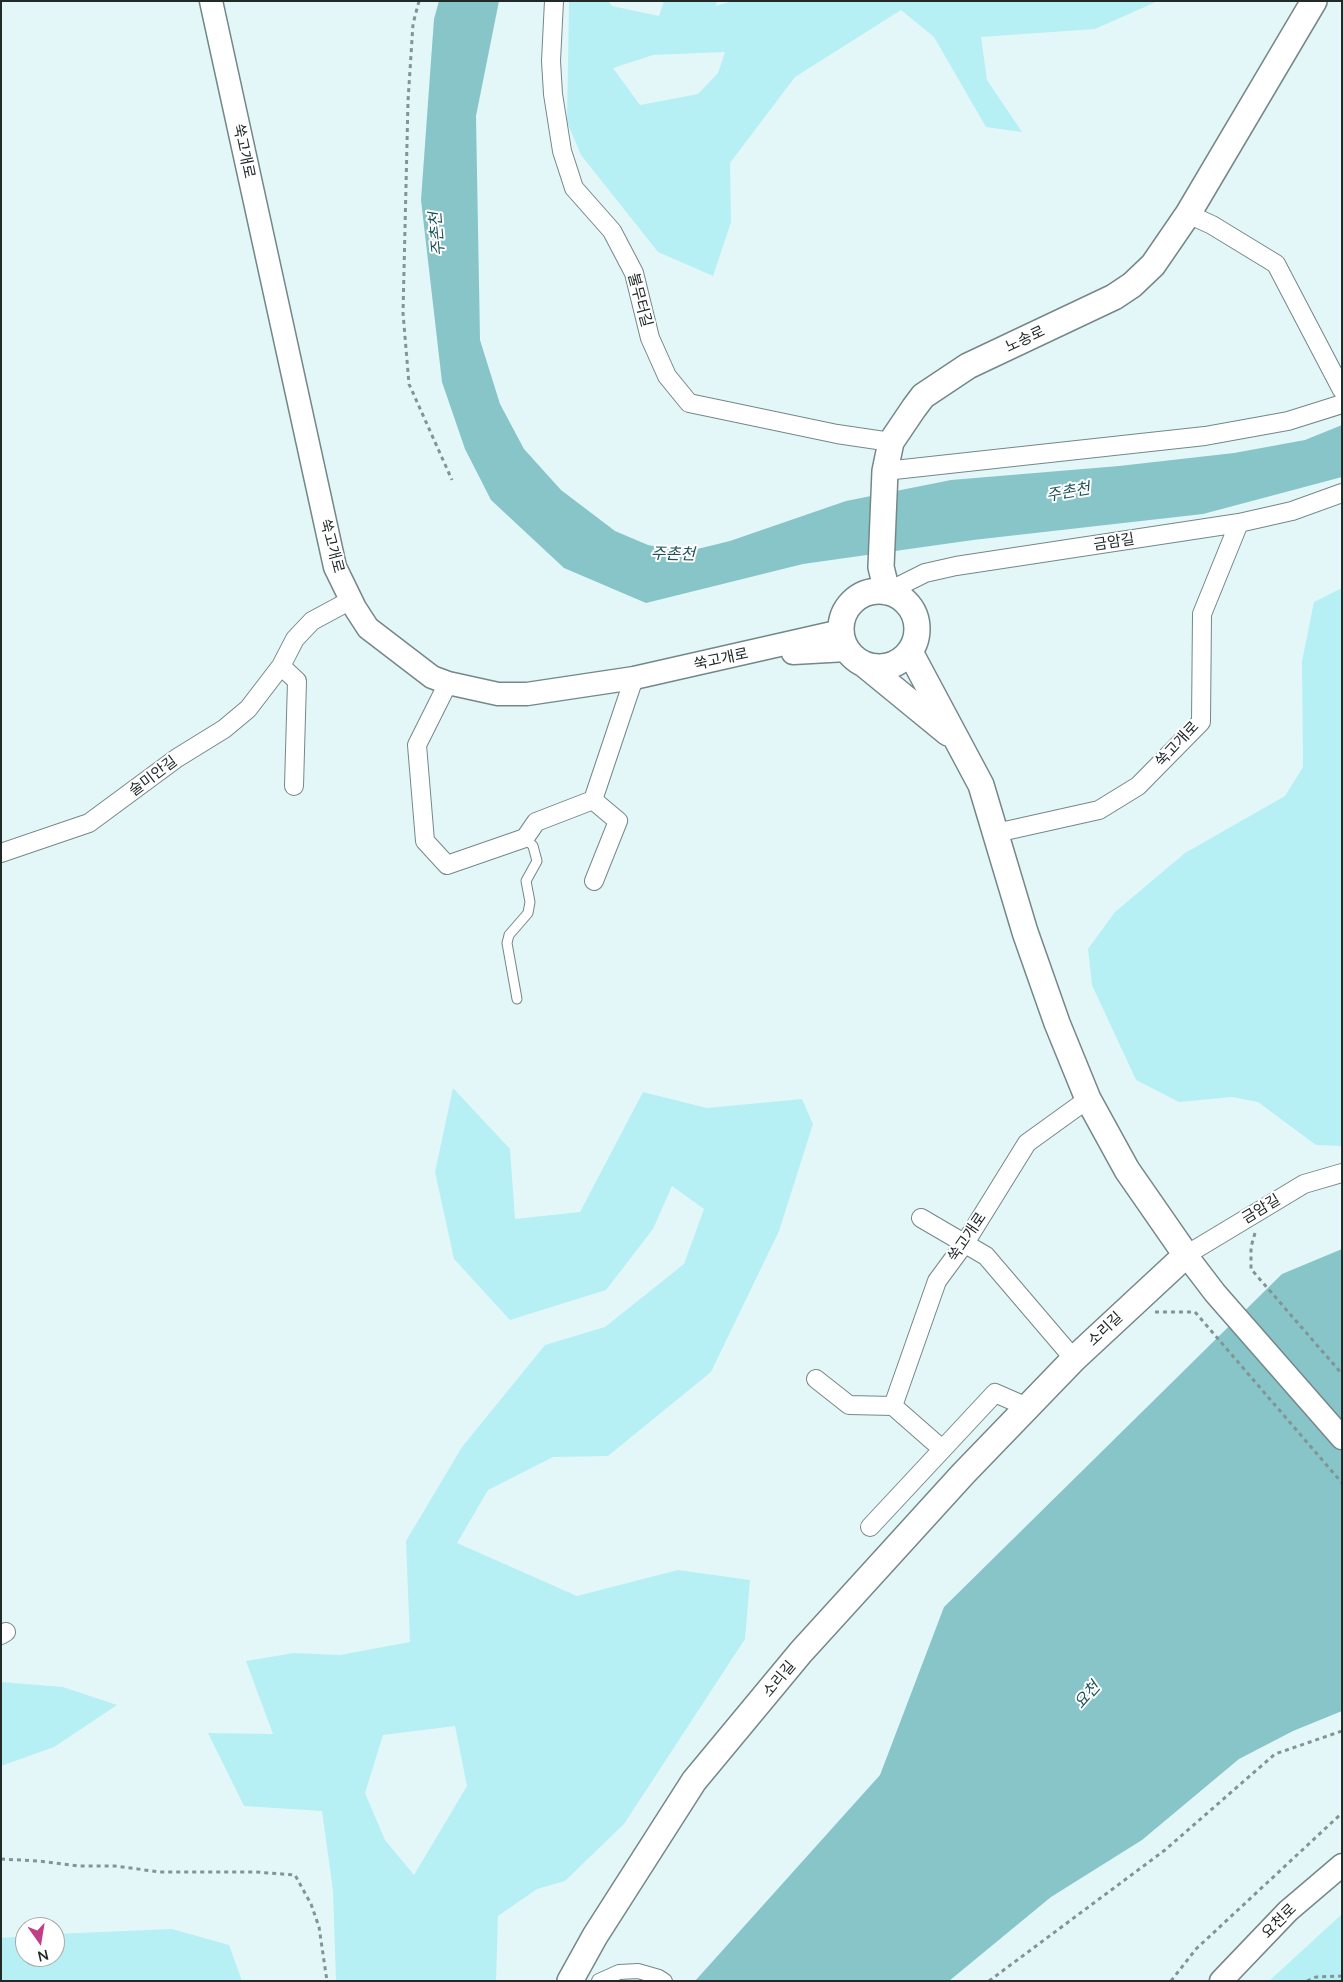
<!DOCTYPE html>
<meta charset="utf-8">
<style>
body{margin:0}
#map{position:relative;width:1343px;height:1982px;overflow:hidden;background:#e3f7f9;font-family:Lato,sans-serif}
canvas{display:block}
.frame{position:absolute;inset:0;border:2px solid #212929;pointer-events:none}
.north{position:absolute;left:15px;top:1917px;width:50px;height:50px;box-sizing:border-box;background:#fff;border:1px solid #a6a9a9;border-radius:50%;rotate:167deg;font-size:14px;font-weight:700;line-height:20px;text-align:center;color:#212929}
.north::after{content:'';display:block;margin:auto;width:18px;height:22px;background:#c23f86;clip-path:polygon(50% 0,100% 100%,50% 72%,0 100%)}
</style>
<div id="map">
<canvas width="1343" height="1982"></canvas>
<div class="frame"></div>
<div class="north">N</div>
</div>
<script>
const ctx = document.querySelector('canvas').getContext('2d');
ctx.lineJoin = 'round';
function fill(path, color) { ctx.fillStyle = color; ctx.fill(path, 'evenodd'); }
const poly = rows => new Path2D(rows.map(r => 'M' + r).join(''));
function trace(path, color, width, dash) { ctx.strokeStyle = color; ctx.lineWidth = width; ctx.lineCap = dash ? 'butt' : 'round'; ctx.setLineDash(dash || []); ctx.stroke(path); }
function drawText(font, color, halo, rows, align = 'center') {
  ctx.font = font + ' Lato,"Noto Sans KR",sans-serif'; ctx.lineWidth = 4; ctx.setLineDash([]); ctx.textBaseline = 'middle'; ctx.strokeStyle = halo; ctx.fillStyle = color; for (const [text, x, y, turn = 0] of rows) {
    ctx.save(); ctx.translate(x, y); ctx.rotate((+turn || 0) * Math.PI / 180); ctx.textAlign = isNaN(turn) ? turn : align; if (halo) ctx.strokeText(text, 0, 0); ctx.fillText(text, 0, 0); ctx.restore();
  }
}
fill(poly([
 [569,1,608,1,612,6,659,16,664,1,717,1,716,6,732,1,1158,1,1095,29,981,37,987,80,1022,132,986,127,934,37,901,10,795,77,730,163,731,222,713,276,658,252,581,155,567,122],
 [725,52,718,73,698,94,640,105,613,68,653,55],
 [1342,588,1342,1146,1316,1145,1258,1102,1232,1097,1179,1102,1136,1080,1092,985,1088,949,1115,912,1185,853,1285,796,1303,767,1302,661,1314,602],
 [453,1088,510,1149,515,1219,580,1212,643,1092,707,1108,802,1099,813,1124,779,1231,711,1372,608,1456,553,1457,488,1490,457,1543,577,1596,678,1570,750,1580,745,1639,624,1824,565,1881,537,1889,498,1916,496,1981,336,1981,333,1891,322,1811,244,1806,208,1733,273,1734,246,1661,294,1653,340,1655,410,1642,406,1541,462,1447,545,1345,605,1327,684,1264,704,1209,672,1186,653,1229,606,1290,510,1320,454,1259,435,1172],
 [455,1726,467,1786,414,1875,385,1840,365,1793,383,1735],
 [1,1682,63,1687,117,1705,54,1747,1,1766],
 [1342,1914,1342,1981,1269,1981],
 [172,1929,229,1945,242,1981,1,1981,1,1938,25,1936,25,1957,55,1957,55,1934]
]), '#b6f0f4');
fill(poly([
 [439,1,499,1,476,116,480,340,500,404,524,449,561,490,615,531,648,545,685,552,730,541,846,501,951,480,1119,466,1234,453,1305,440,1342,425,1342,477,1203,514,973,540,803,564,646,603,564,568,491,500,465,449,442,382,421,200,434,19],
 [1342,1249,1342,1711,1293,1731,1239,1759,1142,1840,1051,1897,949,1981,695,1981,880,1775,944,1607,1282,1274]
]), '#87c5c9');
const service = poly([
 [517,999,507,943,509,935,528,913,530,902,526,881,537,861,533,846,525,838]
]);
const pedestrian = poly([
 [599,1981,619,1972,638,1971,659,1977,665,1981]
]);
const minor = poly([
 [554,1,551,61,553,94,562,151,574,188,612,231,634,273,650,338,667,376,689,403,837,434,891,442],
 [1188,214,1212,225,1276,264,1342,390],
 [885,471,1205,436,1288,421,1342,404],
 [887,592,925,573,956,566,1239,523,1292,511,1342,493],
 [448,683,417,745,425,841,447,865,525,838,536,822,593,800],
 [294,786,297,681,281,666,295,639,312,621,351,600],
 [996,833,1099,810,1138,786,1201,722,1202,614,1239,523],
 [1,853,89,823,177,758,224,729,248,709,281,666],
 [594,881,618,821,593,800,634,678],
 [921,1218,986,1256,1074,1359],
 [1186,1255,1304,1184,1342,1173],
 [816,1379,849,1405,893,1406,942,1449],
 [893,1406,937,1281,965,1243,1027,1143,1088,1099],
 [870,1527,995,1393,1027,1407],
 [1,1635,6,1632]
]);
const tertiary = poly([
 [211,1,335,567,355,608,368,628,432,677,448,683,498,694,527,694,634,678,841,631],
 [793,653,847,650],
 [1186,1255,1215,1293,1342,1438],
 [1221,1981,1288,1911,1342,1865]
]);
const secondary = poly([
 '841 629a38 38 0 1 1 76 0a38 38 0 1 1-76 0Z',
 [887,592,881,567,885,471,891,442,914,408,923,396,968,366,1114,297,1132,285,1153,265,1188,214,1314,1],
 [865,665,948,733],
 [570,1981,595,1936,694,1781,801,1652,963,1474,1074,1359,1186,1255,1127,1170,1088,1099,1057,1023,1025,932,981,785,910,652]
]);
trace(service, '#758788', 11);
trace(pedestrian, '#758788', 16);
trace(minor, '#758788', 20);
trace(tertiary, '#758788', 25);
trace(secondary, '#758788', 28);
trace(poly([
 [419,1,413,24,408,101,403,313,409,384,452,480],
 [1255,1233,1251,1247,1251,1269,1342,1374],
 [1155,1312,1195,1312,1342,1483],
 [1,1859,39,1861,78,1866,115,1866,160,1872,256,1872,295,1875,311,1904,319,1927,327,1981],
 [989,1981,1165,1850,1275,1754,1342,1731],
 [1171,1981,1196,1949,1342,1813],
 [1307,1981,1316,1977,1342,1976]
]), '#849394', 3, [4, 4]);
trace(service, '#fff', 9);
trace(pedestrian, '#fff', 14);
trace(minor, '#fff', 18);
trace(tertiary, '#fff', 22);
trace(secondary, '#fff', 25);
drawText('15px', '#212929', '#fff', [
 ["쑥고개로",244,151,78],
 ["불무터길",640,300,75],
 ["노송로",1025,339,-25],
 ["금암길",1114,542,-9],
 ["쑥고개로",332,546,75],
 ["쑥고개로",721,659,-12],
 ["쑥고개로",1177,744,-47],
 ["술미안길",153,776,-37],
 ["금암길",1261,1209,-31],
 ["쑥고개로",967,1237,-56],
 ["소리길",1105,1329,-43],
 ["소리길",779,1679,-50],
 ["요천로",1279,1921,-45]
]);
drawText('italic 16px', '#1d5357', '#fff', [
 ["주촌천",437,234,-95],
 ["주촌천",1068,492,-10],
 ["주촌천",673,554,1],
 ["요천",1087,1695,-49]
]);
</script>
